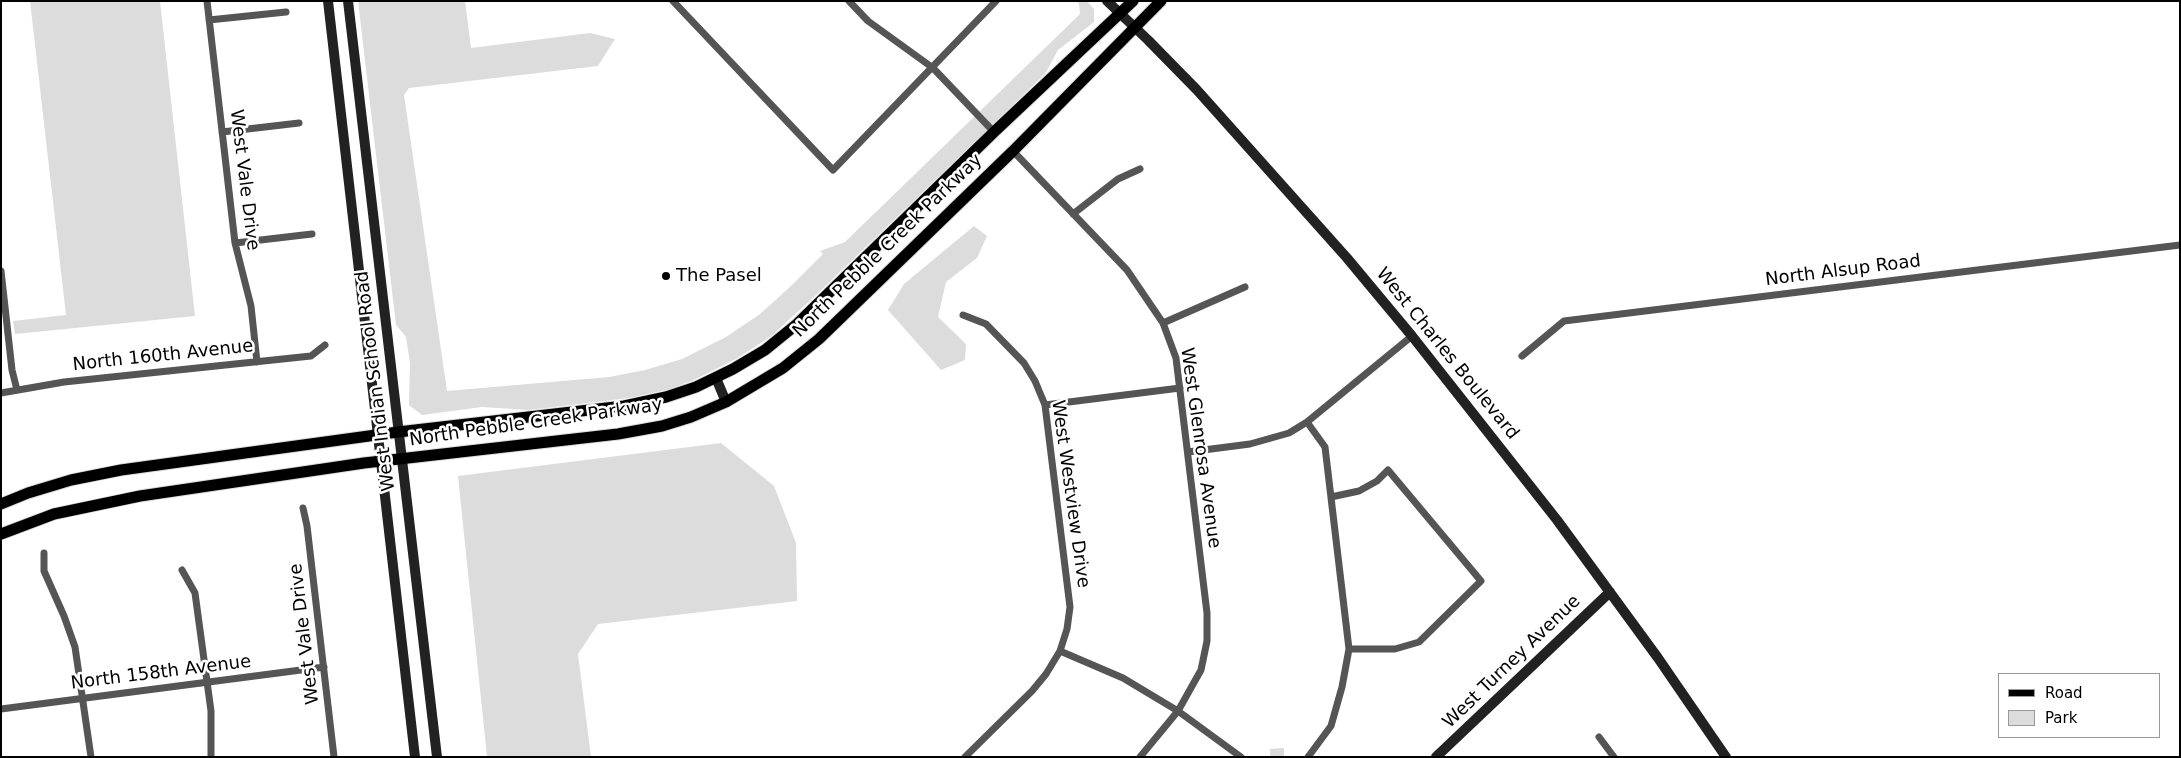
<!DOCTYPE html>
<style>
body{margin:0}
#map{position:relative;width:2181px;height:758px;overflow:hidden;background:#fff;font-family:"DejaVu Sans",sans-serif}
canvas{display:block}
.frame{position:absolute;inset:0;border:2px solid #000;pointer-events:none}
.legend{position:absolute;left:1998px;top:673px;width:162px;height:65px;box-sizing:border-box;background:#fff;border:1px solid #999;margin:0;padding:6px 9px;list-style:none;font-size:15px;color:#000}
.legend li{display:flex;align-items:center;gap:10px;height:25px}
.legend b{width:25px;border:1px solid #999}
</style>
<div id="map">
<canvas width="2181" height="758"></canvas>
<div class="frame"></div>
<ul class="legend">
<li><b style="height:6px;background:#000"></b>Road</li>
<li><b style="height:14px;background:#dcdcdc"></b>Park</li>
</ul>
</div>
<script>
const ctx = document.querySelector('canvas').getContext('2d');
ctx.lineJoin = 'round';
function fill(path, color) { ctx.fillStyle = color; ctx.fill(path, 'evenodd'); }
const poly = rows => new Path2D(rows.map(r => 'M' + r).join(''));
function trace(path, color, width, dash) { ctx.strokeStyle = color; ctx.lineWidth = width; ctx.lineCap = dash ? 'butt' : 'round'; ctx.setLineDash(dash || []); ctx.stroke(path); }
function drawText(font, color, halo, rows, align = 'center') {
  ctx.font = font + ' "DejaVu Sans",sans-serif'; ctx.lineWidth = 5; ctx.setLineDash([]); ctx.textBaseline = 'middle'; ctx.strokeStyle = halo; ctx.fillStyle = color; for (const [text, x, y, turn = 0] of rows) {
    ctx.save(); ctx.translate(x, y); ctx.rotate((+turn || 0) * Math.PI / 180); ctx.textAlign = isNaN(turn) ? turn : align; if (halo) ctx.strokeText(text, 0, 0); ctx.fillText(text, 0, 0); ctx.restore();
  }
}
fill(poly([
 [30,1,160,1,195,316,15,334,13,321,66,315],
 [358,1,465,1,471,48,590,33,615,39,598,66,409,88,404,95,447,391,609,377,645,370,682,359,726,337,760,314,791,286,823,254,820,251,845,242,1080,14,1079,4,1077,1,1087,1,1094,9,1094,22,1058,50,1045,74,815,296,770,337,736,359,694,380,667,390,629,398,529,410,482,407,422,415,409,405,410,363,406,337,396,325],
 [974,226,987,236,977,258,946,282,938,317,966,344,965,360,941,370,888,310,904,284],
 [721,443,774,486,796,543,797,601,598,624,578,654,591,757,487,757,458,476],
 [1284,748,1284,757,1270,757,1270,749]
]), '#dcdcdc');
const primary = poly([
 [1,504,28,493,71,480,121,470,398,432,624,406,666,397,696,387,733,369,765,350,797,324,994,132,1133,1],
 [1,534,54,514,140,496,364,463,618,434,662,426,691,417,726,402,783,368,819,339,1013,151,1161,1]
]);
trace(primary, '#dbdbdb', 13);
trace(poly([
 [207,1,235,243,251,306,257,362],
 [673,1,833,170,996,1],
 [849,1,868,21,933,68,994,132],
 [209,20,286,12],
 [222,132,299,123],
 [1013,151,1127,270,1163,323,1176,358,1207,613,1207,641,1201,670,1178,711,1140,757],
 [1073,214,1118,179,1140,169],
 [235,243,312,234],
 [1,271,12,370,17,390],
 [963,315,986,324,1024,363,1035,381,1045,405,1070,607,1067,629,1060,651,1046,674,1032,691,965,757],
 [1163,323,1245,287],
 [1522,356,1564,321,2180,245],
 [1,393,64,382,311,356,325,345],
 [1045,405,1180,388],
 [1307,422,1325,447,1349,649,1342,687,1331,726,1308,757],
 [1188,452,1250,444,1289,433,1307,422,1412,336],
 [1331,497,1359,491,1377,481,1388,470,1481,581,1419,642,1395,649,1349,649],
 [303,508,307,526,334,757],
 [44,553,44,571,64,616,75,647,91,757],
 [182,570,195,593,211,711,211,757],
 [1060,651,1123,678,1178,711,1241,757],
 [1,709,324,667],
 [1599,737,1614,757]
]), '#555', 7);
trace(poly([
 [328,1,415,757],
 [348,1,437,757],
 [1107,1,1148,40,1197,90,1347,258,1412,336,1557,520,1658,658,1726,757],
 [716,378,726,402],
 [1436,757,1610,592]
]), '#222', 10);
trace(primary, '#000', 11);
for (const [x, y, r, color] of [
 [666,276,5,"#000"]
]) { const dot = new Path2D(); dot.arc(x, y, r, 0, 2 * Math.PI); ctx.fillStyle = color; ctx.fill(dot); trace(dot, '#fff', 2); }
drawText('18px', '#000', '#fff', [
 ["West Vale Drive",244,180,83],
 ["North Pebble Creek Parkway",888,246,-44],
 ["North Alsup Road",1843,271,-7],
 ["West Charles Boulevard",1447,354,51],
 ["North 160th Avenue",163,356,-6],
 ["West Indian School Road",376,381,-97],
 ["North Pebble Creek Parkway",536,423,-8],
 ["West Glenrosa Avenue",1200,448,82],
 ["West Westview Drive",1070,494,82],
 ["West Vale Drive",305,634,-97],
 ["West Turney Avenue",1512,662,-44],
 ["North 158th Avenue",161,673,-7]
]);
drawText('18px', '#000', '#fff', [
 ["The Pasel",676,276]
], 'left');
</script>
